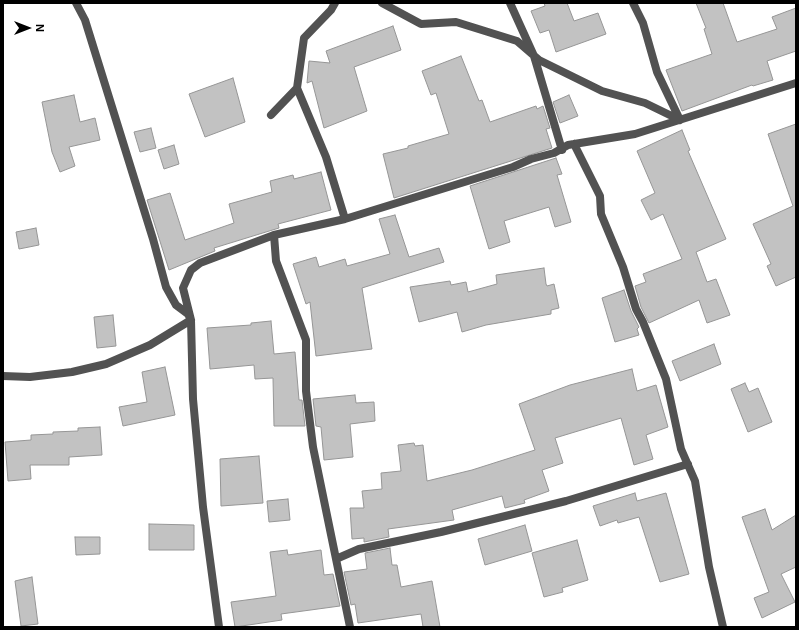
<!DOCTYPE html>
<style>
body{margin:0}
#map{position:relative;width:799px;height:630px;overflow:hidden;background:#fff;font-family:Helvetica,sans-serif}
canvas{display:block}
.frame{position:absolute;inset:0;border:4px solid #000;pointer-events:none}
.north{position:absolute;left:8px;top:8px;width:40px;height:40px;-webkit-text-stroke:3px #fff;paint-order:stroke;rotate:90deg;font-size:11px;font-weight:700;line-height:16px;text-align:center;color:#000}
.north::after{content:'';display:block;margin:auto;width:14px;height:18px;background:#000;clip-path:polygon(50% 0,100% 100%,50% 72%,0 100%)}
</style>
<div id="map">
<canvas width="799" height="630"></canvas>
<div class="frame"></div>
<div class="north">N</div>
</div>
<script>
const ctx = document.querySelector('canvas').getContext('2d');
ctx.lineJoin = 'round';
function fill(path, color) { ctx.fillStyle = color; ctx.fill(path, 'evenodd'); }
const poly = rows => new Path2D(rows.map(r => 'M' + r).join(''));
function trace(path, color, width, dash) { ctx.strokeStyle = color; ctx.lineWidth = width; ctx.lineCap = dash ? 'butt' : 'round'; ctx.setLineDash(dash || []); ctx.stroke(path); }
const building = poly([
 [544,3,567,3,574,21,598,13,606,34,556,52,549,30,540,33,531,11,545,6,544,3],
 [696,3,723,3,737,42,777,29,772,17,796,8,796,51,767,61,773,80,753,86,752,85,682,111,666,70,712,54,704,29,706,28,696,3],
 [393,26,401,50,354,67,367,111,324,128,312,81,307,83,309,61,330,63,326,51,393,26],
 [461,56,479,101,482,100,490,122,536,106,537,109,543,106,550,128,546,129,552,148,394,198,383,154,408,148,408,146,449,134,436,93,431,95,422,71,461,56],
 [233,78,245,122,205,137,189,94,233,78],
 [74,95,80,122,95,118,100,140,69,147,75,166,60,172,52,152,42,102,74,95],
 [569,95,578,116,560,123,553,102,569,95],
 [796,124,796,277,776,286,767,266,771,264,753,224,793,206,768,134,796,124],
 [151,128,156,148,140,152,134,132,151,128],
 [682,130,690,150,688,151,726,239,696,252,707,282,716,279,730,315,707,323,699,300,649,323,641,307,635,286,646,282,643,274,682,259,663,214,651,220,641,200,655,193,637,151,682,130],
 [174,145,179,164,164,169,158,150,174,145],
 [556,158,562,174,557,175,571,222,555,227,549,207,504,221,510,242,489,249,470,186,556,158],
 [321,172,331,210,278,224,279,228,214,248,215,251,169,270,147,200,170,193,185,240,234,223,229,204,272,192,270,181,293,175,294,179,321,172],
 [395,215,409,257,439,248,444,262,362,288,372,349,316,356,310,302,306,304,293,264,316,257,319,267,345,259,347,266,390,254,379,219,395,215],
 [36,228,39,245,19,249,16,232,36,228],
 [544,268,546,284,547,286,554,284,559,308,551,310,551,314,486,325,462,332,457,312,419,322,410,287,450,281,451,285,466,282,468,292,497,284,496,275,544,268],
 [624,290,631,311,639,327,637,329,639,335,615,342,602,298,624,290],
 [113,315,116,346,97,348,94,317,113,315],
 [271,321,274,354,295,352,299,400,302,400,305,426,274,426,273,378,255,379,254,365,210,369,207,328,251,325,251,323,271,321],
 [714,344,721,364,680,381,672,361,714,344],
 [165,367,175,415,123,426,119,407,147,402,142,372,165,367],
 [632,369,637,391,656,385,668,427,646,435,653,459,634,465,621,418,555,438,563,463,542,470,549,491,524,500,525,503,505,508,502,496,452,510,454,520,388,529,389,537,364,542,364,538,352,539,350,508,364,508,362,491,382,489,381,473,401,471,398,445,414,443,415,446,423,445,427,481,472,470,535,450,519,404,570,385,632,369],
 [745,383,749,392,758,388,772,422,748,432,731,389,745,383],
 [355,395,356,403,374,402,375,421,350,424,353,457,324,460,321,427,316,426,313,399,355,395],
 [100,427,102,455,69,457,69,465,30,465,31,479,8,481,5,442,31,440,31,435,53,434,53,432,78,431,78,428,100,427],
 [259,456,263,503,221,506,220,459,259,456],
 [635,493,637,501,666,493,689,574,660,582,639,517,618,523,617,520,600,526,593,506,635,493],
 [288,499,290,520,269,522,267,501,288,499],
 [765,509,772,530,796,515,796,567,781,574,795,602,762,618,754,598,769,592,742,517,765,509],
 [149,524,194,525,194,550,149,550,149,524],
 [525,525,532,551,485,565,478,539,525,525],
 [75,537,100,537,100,554,76,555,75,537],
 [577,540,588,580,562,588,563,592,544,597,532,553,577,540],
 [390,548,392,565,397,565,401,587,432,581,440,627,423,627,421,614,358,623,355,604,351,605,344,572,367,569,365,553,390,548],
 [287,550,288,555,321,550,324,575,333,574,340,606,281,614,282,620,235,627,231,602,276,596,270,552,287,550],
 [32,577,38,624,21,626,15,581,32,577]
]);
fill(building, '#c2c2c2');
trace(building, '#969696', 1);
trace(poly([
 [382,3,421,24,456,22,517,41,539,60,602,91,645,103,680,120,657,72,643,23,633,3],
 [510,3,534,56,562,150],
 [297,88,326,157,345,219],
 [271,115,297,88,304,38,331,10,335,3],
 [574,144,600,196,601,214,623,267,636,309,643,322,666,379,681,449,695,481,709,567,723,627],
 [274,235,276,261,306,340,306,391,313,447,336,559,359,549,441,532,566,501,688,464],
 [3,376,30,377,72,372,106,364,150,345,191,320,188,314,176,305,166,287,153,239,85,20,76,3],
 [336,559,350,627],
 [219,627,203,507,193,399,191,320,183,288,191,270,200,263,274,235,345,219,513,167,531,159,554,153,568,145,635,134,796,83]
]), '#525252', 8);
</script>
